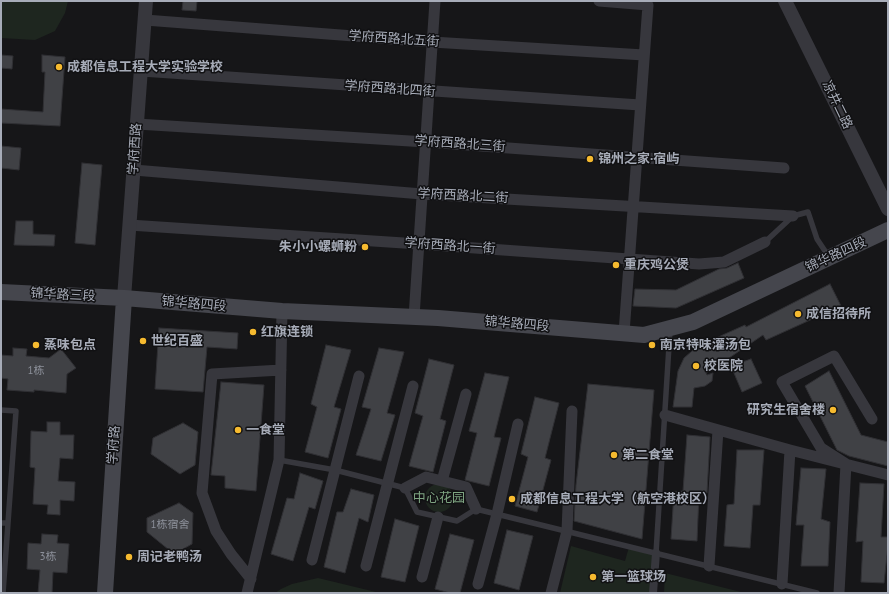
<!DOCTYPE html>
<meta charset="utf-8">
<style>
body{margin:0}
#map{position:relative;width:889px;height:594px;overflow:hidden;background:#161618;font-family:"PT Sans",sans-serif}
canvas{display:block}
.frame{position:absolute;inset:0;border:2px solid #a7acb8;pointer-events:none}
</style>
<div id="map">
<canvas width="889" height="594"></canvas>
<div class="frame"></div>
</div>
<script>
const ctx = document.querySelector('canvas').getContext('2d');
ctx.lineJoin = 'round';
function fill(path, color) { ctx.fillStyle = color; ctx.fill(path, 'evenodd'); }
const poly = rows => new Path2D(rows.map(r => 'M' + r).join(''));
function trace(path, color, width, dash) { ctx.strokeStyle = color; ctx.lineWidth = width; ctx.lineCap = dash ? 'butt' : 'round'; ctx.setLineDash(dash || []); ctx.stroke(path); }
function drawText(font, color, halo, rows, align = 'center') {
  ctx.font = font + ' "PT Sans","Noto Sans SC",sans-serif'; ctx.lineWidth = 3; ctx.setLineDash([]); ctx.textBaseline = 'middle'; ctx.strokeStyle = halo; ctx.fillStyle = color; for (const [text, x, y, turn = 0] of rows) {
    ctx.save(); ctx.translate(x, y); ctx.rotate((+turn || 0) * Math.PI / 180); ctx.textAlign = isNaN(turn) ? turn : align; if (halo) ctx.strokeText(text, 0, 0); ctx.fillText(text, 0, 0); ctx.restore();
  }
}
fill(poly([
 [1,1,68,1,65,13,55,31,35,40,1,38],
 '425 498a14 14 0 1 1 28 0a14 14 0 1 1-28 0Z',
 [571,546,625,561,629,547,656,553,653,593,560,593],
 [665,573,745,593,664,593],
 [318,578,380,593,275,593,281,589,292,584]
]), '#1e261f');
const building = poly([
 [183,1,197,1,196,11,182,10,183,1],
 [1,55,13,56,12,69,1,68,1,55],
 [42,55,65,57,60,126,1,123,1,109,43,112,45,72,42,72,42,55],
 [1,146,21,148,19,170,1,168,1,146],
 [82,163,102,165,95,245,75,243,82,163],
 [16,221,33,221,33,234,55,235,54,246,14,245,16,221],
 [738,263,744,278,676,308,633,306,635,289,676,290,719,269,727,268,738,263],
 [830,284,841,306,766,340,763,335,726,360,711,365,712,369,706,373,707,375,713,373,712,381,705,386,694,388,692,407,673,407,678,371,684,358,692,351,705,343,745,325,746,327,830,284],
 [159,328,238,333,237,349,207,347,203,392,155,389,159,328],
 [326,345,351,350,334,407,341,409,328,458,305,452,317,407,311,404,326,345],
 [13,348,27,349,26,356,49,358,61,349,76,368,67,374,66,393,34,390,34,392,7,390,8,379,1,378,1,355,13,356,13,348],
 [379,348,404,352,387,413,395,415,381,461,356,455,371,409,362,407,379,348],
 [429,359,454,365,440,419,446,421,433,472,409,466,423,416,415,413,429,359],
 [751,359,762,383,742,392,731,366,751,359],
 [829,371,861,435,888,442,888,466,849,456,837,450,805,386,829,371],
 [485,373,509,377,494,437,501,438,489,486,465,480,477,433,469,431,485,373],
 [221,382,264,385,256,491,225,488,225,476,211,475,221,382],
 [588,384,654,390,642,539,574,521,576,485,588,384],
 [535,397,559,403,545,458,551,460,537,512,515,506,528,457,521,454,535,397],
 [47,422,60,422,60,435,74,435,73,459,60,458,58,481,75,482,74,501,60,500,60,515,47,514,48,505,33,504,35,468,30,467,31,431,47,432,47,422],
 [183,423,198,432,195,465,180,474,151,454,153,438,183,423],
 [687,435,710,437,707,493,699,494,697,541,671,539,674,492,683,491,687,435],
 [737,450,764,450,760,505,753,505,750,548,724,546,727,505,734,504,737,450],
 [801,468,826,469,821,519,830,522,828,566,801,566,804,525,796,525,801,468],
 [300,473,323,481,315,509,309,507,293,561,271,554,287,498,294,499,300,473],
 [860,483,884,484,881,537,888,537,888,545,884,583,861,582,863,541,856,542,860,483],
 [351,489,374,495,368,522,359,518,345,573,324,567,337,512,343,512,351,489],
 [179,503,193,513,192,544,174,554,147,532,147,518,179,503],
 [395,519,419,526,405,582,381,577,395,519],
 [507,530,533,536,519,590,494,583,507,530],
 [42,534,58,535,57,543,69,544,67,573,53,572,52,593,38,593,40,570,27,569,28,543,41,544,42,534],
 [450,534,474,540,460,593,450,593,435,589,450,534]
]);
fill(building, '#404145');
trace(building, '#303034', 1);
trace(poly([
 [765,242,793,216,808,212,817,239,829,257],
 [1,410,16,411,3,593],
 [279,460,335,470,405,488,417,512,457,521,476,509,817,593],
 [1,523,8,523],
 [656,553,670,330]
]), '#37373d', 5.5);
trace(poly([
 [653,593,656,553]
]), '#37373d', 8);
trace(poly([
 [599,1,648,5,624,333],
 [145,20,432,42,644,55],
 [141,71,640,105],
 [137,124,426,142,784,168],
 [134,170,422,194,793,216],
 [129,225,419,244,699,264,724,262,765,242],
 [414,317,435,1],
 [665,415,790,450,782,584],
 [790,450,888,475],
 [442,481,466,394],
 [405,488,426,477,466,487,476,509],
 [312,560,359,376],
 [366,566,413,386],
 [709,566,718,430],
 [422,577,438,517],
 [251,579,231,554,216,531,202,493,212,374,281,370],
 [478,584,497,514,518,424],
 [247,593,279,460,282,311],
 [551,593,567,531,572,411],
 [839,593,846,464,821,448,782,382,834,356,872,419]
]), '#37373d', 11);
trace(poly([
 [785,1,888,209],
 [124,298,146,1]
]), '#37373d', 14);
trace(poly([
 [1,292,124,298,282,311,438,318,644,335,693,322,888,230],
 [105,593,124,298]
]), '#45464d', 16);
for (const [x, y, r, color] of [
 [59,67,4,"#f6ba2f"],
 [590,159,4,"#f6ba2f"],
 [365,247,4,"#f6ba2f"],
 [616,265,4,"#f6ba2f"],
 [798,314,4,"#f6ba2f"],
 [253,332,4,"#f6ba2f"],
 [143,341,4,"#f6ba2f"],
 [36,345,4,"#f6ba2f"],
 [652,345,4,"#f6ba2f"],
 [696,366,4,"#f6ba2f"],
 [833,410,4,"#f6ba2f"],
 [238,430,4,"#f6ba2f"],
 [614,455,4,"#f6ba2f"],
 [512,499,4,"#f6ba2f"],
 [129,557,4,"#f6ba2f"],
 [593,577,4,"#f6ba2f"]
]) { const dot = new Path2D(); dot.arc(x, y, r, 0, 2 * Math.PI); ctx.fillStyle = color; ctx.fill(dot); trace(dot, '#111113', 1.5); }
drawText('11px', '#8d919b', null, [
 ["1栋",36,371],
 ["1栋宿舍",170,525],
 ["3栋",48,557]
]);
drawText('13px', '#a7acb8', '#111113', [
 ["学府西路北五街",394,39,4],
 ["学府西路北四街",390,89,4],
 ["凉井二路",837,105,64],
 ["学府西路北三街",460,144,4],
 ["学府西路",135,149,-86],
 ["学府西路北二街",463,196,3],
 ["学府西路北一街",450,246,4],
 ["锦华路四段",836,255,-25],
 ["锦华路三段",63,295,3],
 ["锦华路四段",194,304,5],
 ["锦华路四段",517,324,5],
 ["学府路",114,445,-86]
]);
drawText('bold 13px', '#a7acb8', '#111113', [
 ["成都信息工程大学实验学校",67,67],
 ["锦州之家·宿屿",598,159],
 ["朱小小螺蛳粉",357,247,"right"],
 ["重庆鸡公煲",624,265],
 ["成信招待所",806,314],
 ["红旗连锁",261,332],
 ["世纪百盛",151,341],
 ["蒸味包点",44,345],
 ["南京特味灌汤包",660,345],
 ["校医院",704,366],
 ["研究生宿舍楼",825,410,"right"],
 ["一食堂",246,430],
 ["第二食堂",622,455],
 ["成都信息工程大学（航空港校区）",520,499],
 ["周记老鸭汤",137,557],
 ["第一篮球场",601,577]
], 'left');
drawText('13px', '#7ea481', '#111113', [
 ["中心花园",439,498]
]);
</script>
